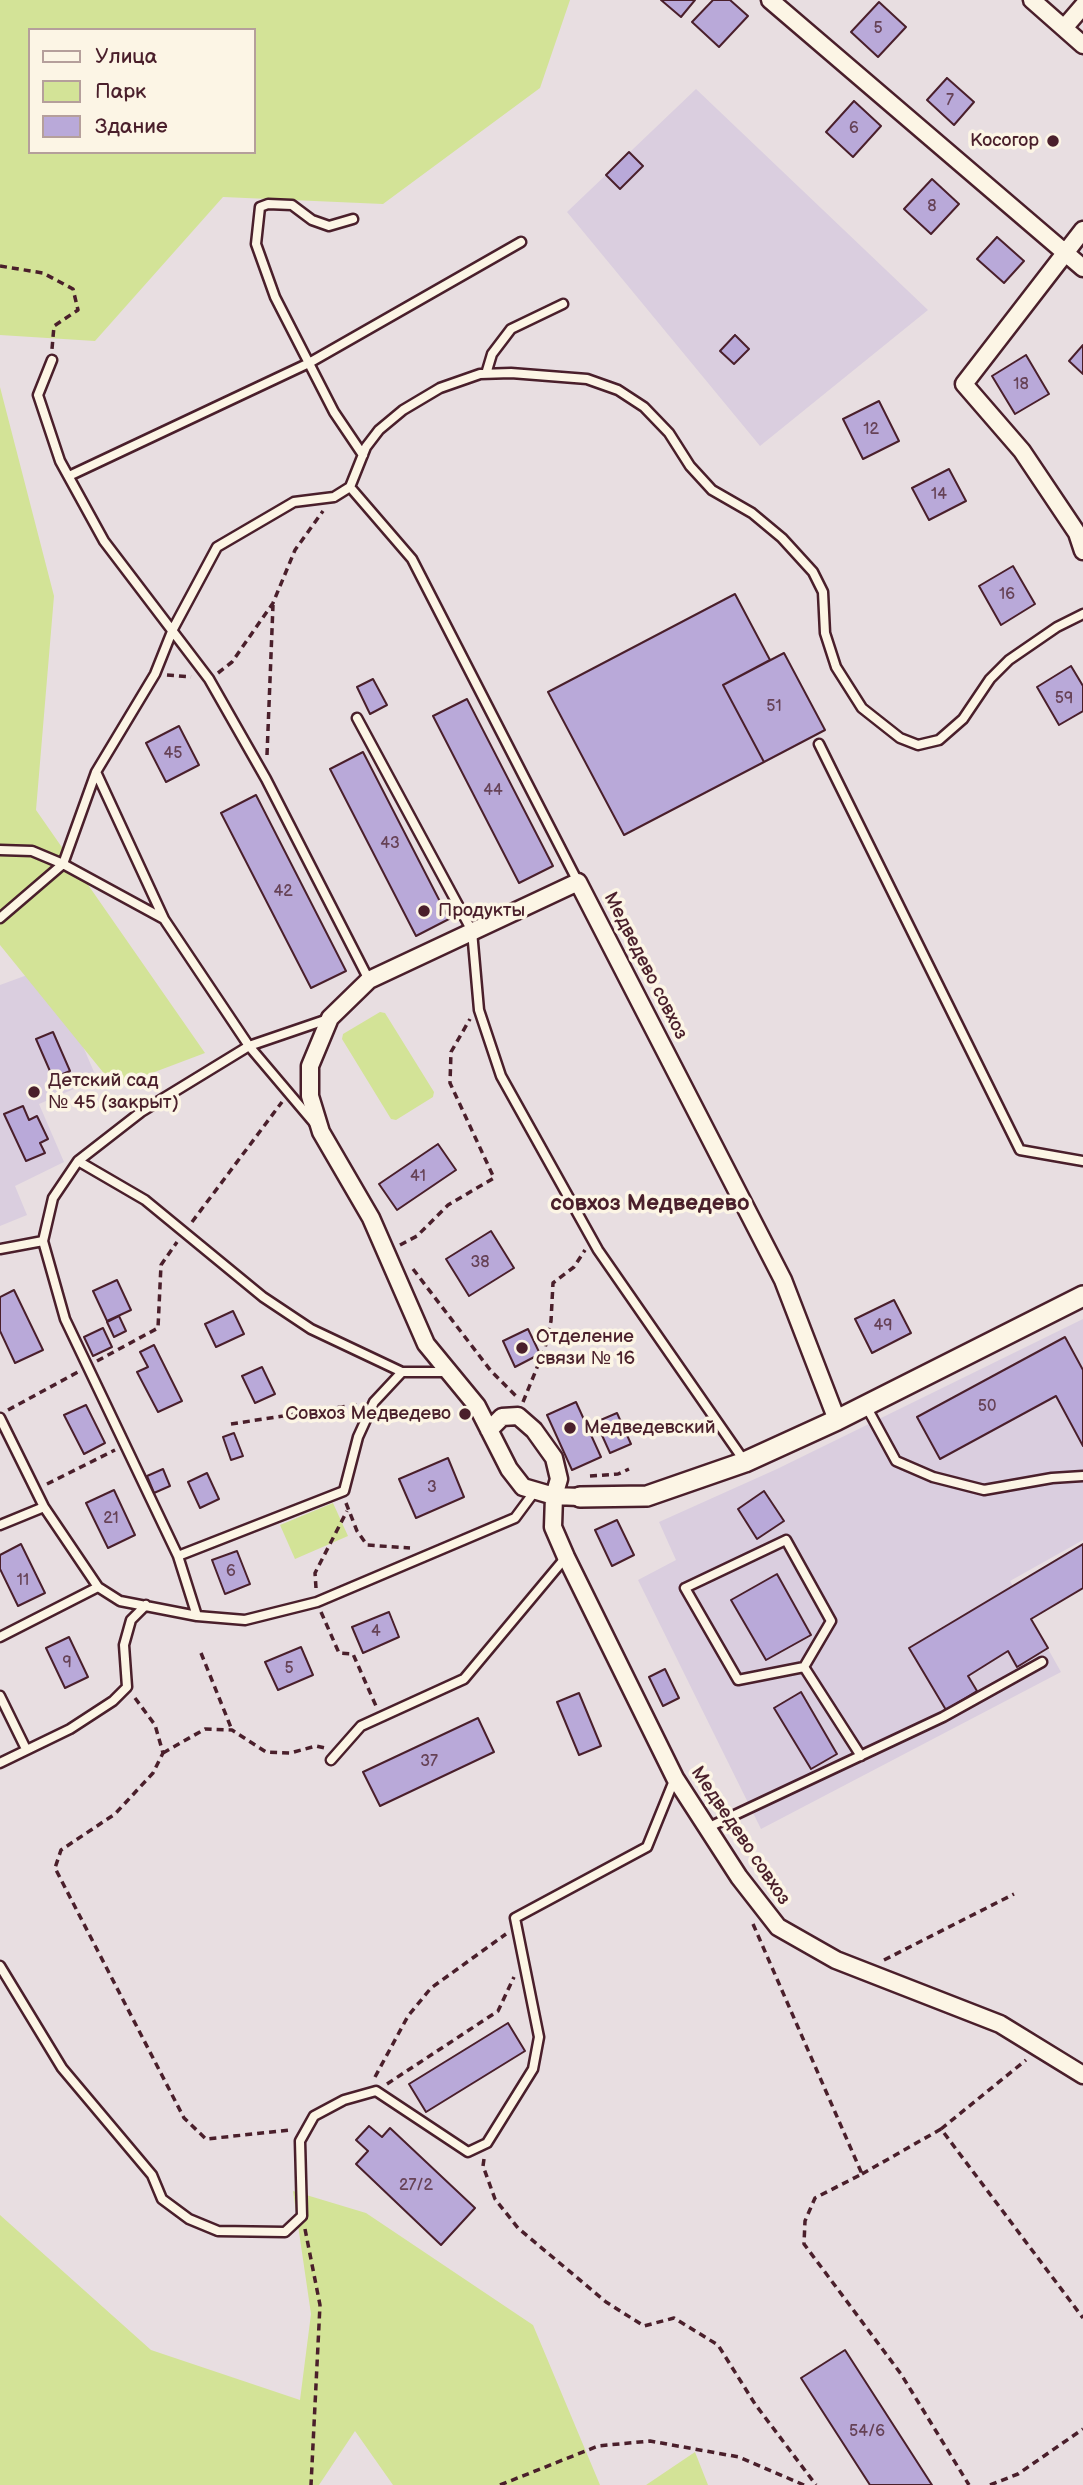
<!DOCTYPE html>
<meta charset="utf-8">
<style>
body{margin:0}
#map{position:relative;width:1083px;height:2485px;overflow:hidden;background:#e8dee1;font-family:"Balsamiq Sans",sans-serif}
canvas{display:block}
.legend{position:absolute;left:28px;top:28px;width:228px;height:126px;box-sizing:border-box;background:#fcf5e5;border:2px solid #b59f9b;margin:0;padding:9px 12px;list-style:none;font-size:21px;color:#4a1f2b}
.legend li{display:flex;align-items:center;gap:14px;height:35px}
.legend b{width:35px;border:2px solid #b59f9b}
</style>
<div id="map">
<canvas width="1083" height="2485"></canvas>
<ul class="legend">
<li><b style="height:9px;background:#fcf5e5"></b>Улица</li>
<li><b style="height:19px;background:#d3e397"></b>Парк</li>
<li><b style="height:19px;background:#b9a9d9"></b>Здание</li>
</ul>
</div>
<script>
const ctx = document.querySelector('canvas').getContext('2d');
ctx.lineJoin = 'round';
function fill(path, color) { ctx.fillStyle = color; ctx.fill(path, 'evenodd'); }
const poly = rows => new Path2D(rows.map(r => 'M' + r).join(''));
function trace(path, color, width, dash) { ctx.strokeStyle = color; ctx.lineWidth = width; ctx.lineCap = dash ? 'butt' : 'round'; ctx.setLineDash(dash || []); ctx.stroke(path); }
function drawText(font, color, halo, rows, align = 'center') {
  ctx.font = font + ' "Balsamiq Sans",sans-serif'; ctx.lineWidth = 7; ctx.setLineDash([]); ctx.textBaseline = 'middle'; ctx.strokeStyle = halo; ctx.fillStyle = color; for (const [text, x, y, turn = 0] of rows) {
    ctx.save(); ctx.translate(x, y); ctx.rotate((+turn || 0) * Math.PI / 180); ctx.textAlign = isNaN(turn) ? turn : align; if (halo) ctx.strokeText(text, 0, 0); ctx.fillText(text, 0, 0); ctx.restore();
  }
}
fill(poly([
 [696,89,928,310,760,446,567,212],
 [49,967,97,1079,39,1104,64,1162,15,1186,27,1215,0,1226,0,985],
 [1083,1319,1083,1540,1010,1581,1061,1672,761,1829,638,1580,676,1560,659,1522,777,1469]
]), '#dacedf');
fill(poly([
 [0,0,570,0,540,88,383,204,223,197,95,341,0,335],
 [30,30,254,30,254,152,30,152],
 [0,387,54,596,36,810,205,1053,115,1087,0,945],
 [380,1012,385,1013,434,1092,433,1097,396,1120,391,1119,342,1039,343,1034],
 [333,1503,348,1536,295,1559,280,1525],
 [293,2191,366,2213,533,2325,600,2485,393,2485,355,2431,319,2485,0,2485,0,2215,151,2350,300,2400,311,2314],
 [695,2452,708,2485,646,2485]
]), '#d3e397');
const building = poly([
 [661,0,695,0,681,17,661,0],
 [713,0,730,0,748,16,719,47,692,22,713,0],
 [879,2,906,27,878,57,851,32,879,2],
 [947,78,974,102,954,125,927,100,947,78],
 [854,101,881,126,853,157,826,132,854,101],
 [629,152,643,166,620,189,606,175,629,152],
 [932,179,959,204,931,234,904,209,932,179],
 [997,237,1024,261,1004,283,977,259,997,237],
 [735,335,749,349,734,364,720,351,735,335],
 [1083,345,1083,374,1069,361,1083,345],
 [1026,355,1049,394,1015,414,992,376,1026,355],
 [879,401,899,441,863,459,843,419,879,401],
 [949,469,966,501,929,520,912,488,949,469],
 [1013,566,1035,604,1001,625,979,586,1013,566],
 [735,594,770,660,723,685,764,762,624,835,548,692,735,594],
 [784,653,825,730,764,762,723,685,784,653],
 [1071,666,1083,686,1083,711,1059,725,1037,687,1071,666],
 [373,679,387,705,370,714,357,687,373,679],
 [467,699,553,866,519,883,433,716,467,699],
 [179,726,199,765,166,782,146,743,179,726],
 [363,752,449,919,416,936,330,769,363,752],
 [256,795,346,971,311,988,221,813,256,795],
 [53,1032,70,1071,53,1078,36,1039,53,1032],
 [23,1106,29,1120,37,1116,48,1139,40,1143,45,1153,26,1161,4,1114,23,1106],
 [438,1144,456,1170,397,1210,379,1184,438,1144],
 [491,1231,514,1268,469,1296,446,1259,491,1231],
 [117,1280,131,1310,107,1321,93,1291,117,1280],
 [14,1290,43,1350,15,1363,0,1331,0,1297,14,1290],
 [894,1300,911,1333,872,1353,855,1319,894,1300],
 [233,1311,244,1334,216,1347,205,1324,233,1311],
 [119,1316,126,1331,114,1337,107,1322,119,1316],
 [103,1328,112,1347,93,1356,84,1337,103,1328],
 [528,1329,540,1354,515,1367,503,1341,528,1329],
 [1065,1337,1083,1370,1083,1446,1056,1396,940,1459,917,1417,1065,1337],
 [154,1345,182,1401,158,1412,137,1372,148,1367,140,1352,154,1345],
 [262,1367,275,1394,255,1403,242,1376,262,1367],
 [576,1402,601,1457,572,1470,547,1415,576,1402],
 [86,1405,105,1443,84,1454,64,1415,86,1405],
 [617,1413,631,1444,610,1453,596,1422,617,1413],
 [234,1433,243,1456,231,1460,223,1437,234,1433],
 [448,1458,464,1497,416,1518,399,1479,448,1458],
 [163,1469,170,1486,154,1493,147,1476,163,1469],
 [207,1473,219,1499,200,1508,188,1482,207,1473],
 [114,1490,135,1535,108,1548,86,1503,114,1490],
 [764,1491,784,1521,757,1539,738,1509,764,1491],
 [617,1520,634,1555,612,1566,595,1530,617,1520],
 [21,1544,45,1593,18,1606,0,1569,0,1555,21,1544],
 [1083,1544,1083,1588,1031,1619,1048,1648,1017,1667,1008,1651,968,1676,977,1691,946,1710,909,1648,1083,1544],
 [237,1551,250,1584,225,1594,212,1560,237,1551],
 [777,1574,811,1635,766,1660,731,1600,777,1574],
 [389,1612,399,1637,363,1653,352,1627,389,1612],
 [69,1637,88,1677,65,1688,46,1648,69,1637],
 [301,1647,313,1675,278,1690,265,1662,301,1647],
 [665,1669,679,1698,663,1706,649,1677,665,1669],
 [801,1692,837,1754,811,1769,774,1708,801,1692],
 [579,1693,601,1746,579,1755,557,1702,579,1693],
 [478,1718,494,1752,380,1806,363,1772,478,1718],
 [508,2023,525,2051,426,2112,409,2084,508,2023],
 [369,2126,382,2137,390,2128,475,2208,441,2245,356,2164,368,2151,356,2140,369,2126],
 [845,2350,932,2485,870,2485,801,2378,845,2350]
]);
fill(building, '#b9a9d9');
trace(building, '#4a1f2b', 2);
const service = poly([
 [353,219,329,226,312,220,292,205,268,204,260,207,256,244,275,297,334,412,363,455],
 [52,360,38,395,60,461,104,541,209,679,266,779,369,980],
 [486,374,492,354,511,329,563,304],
 [69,476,309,363,521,242],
 [357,718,472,931,479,1010,501,1076,598,1250,745,1462],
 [819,744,1020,1150,1083,1161],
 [0,850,32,851,63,864,164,919],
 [578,882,412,559,350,487,366,447,379,430,403,410,440,388,480,374,511,373,587,379,618,390,644,407,669,433,690,466,712,490,752,513,782,538,813,572,823,592,825,633,836,667,862,708,900,738,918,745,939,740,963,719,990,679,1009,660,1057,627,1083,614],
 [0,918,63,864,96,772],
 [328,1019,249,1046,141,1112,78,1161,53,1198,43,1241,65,1319,178,1556,197,1616,245,1620,317,1602,515,1518,535,1491],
 [315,1124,249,1046,164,919,96,772,155,674,173,629,217,547,294,502,334,497,350,487],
 [78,1161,145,1200,263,1297,311,1329,402,1372,447,1372],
 [0,1249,43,1241],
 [866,1406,896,1461,933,1477,984,1490,1052,1478,1083,1476],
 [0,1418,44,1507,98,1587,120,1601,197,1616],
 [0,1525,44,1507],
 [178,1556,344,1491,358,1437,374,1402,402,1372],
 [0,1637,98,1587],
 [804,1667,738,1680,685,1588,786,1540,831,1621,804,1667,861,1756],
 [0,1696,26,1749],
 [331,1760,361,1726,464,1679,566,1557],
 [0,1763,70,1729,113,1701,127,1687,124,1645,131,1620,146,1605],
 [707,1828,943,1717,1042,1662],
 [0,1966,62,2068,152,2175,162,2199,189,2219,218,2231,285,2232,302,2216,300,2141,314,2116,344,2100,376,2091,468,2152,487,2143,533,2069,539,2037,515,1918,647,1847,675,1778]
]);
const minor = poly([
 [770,0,1083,268],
 [1032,0,1083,45],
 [1064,28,1083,6],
 [1083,230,964,384,1022,451,1077,533,1083,551],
 [489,1430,502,1417,518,1416,534,1430,554,1458,559,1479,554,1496,553,1527,566,1557,675,1778,739,1877,778,1927,836,1960,1000,2024,1083,2075],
 [580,1497,554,1496,523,1487,509,1469,477,1406,426,1344,371,1218,321,1132,310,1096,310,1066,330,1018,369,980,578,882,783,1280,837,1420]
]);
const tertiary = poly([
 [580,1497,647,1496,745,1462,837,1420,1083,1296]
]);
trace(service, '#4a1f2b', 13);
trace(minor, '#4a1f2b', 21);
trace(tertiary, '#4a1f2b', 24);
trace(poly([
 [0,266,43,273,73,289,78,310,54,326,52,349],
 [218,673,232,662,273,603,295,550,323,511],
 [167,675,191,677],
 [267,755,273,605],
 [192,1222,282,1102],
 [400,1245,417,1236,448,1205,494,1178,450,1083,451,1052,470,1019],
 [413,1269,491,1371,519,1399],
 [97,1361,158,1328,161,1265,177,1242],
 [523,1402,545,1348,551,1321,553,1283,574,1267,585,1250],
 [8,1410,78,1372],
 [231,1424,361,1404],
 [590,1476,618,1474,629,1469],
 [47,1484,115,1450],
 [346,1503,357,1531,367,1545,410,1548],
 [316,1588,315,1573,347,1511],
 [321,1612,339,1653,353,1654,376,1706],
 [201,1653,232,1730],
 [135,1698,155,1725,163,1753,153,1773,115,1814,61,1850,55,1868,184,2118,206,2139,291,2130],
 [163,1753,205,1729,232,1730,266,1752,290,1753,316,1746,325,1748],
 [753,1924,862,2174,815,2198,805,2221,804,2244,901,2374,969,2485],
 [884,1960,1014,1894],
 [375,2077,408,2016,431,1988,506,1934],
 [387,2084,498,2011,514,1977],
 [941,2129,1026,2060],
 [484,2159,483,2166,495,2199,518,2228,606,2302,644,2326,674,2318,718,2345,755,2404,816,2485],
 [862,2174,941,2129,1083,2318],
 [305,2229,320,2305,311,2485],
 [500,2485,598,2446,650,2441,739,2457,804,2485],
 [990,2485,1018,2474,1083,2429]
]), '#4a1f2b', 3.5, [7, 5]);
trace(service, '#fcf5e5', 8);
trace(minor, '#fcf5e5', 16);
trace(tertiary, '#fcf5e5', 19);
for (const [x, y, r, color] of [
 [1053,141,7,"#4a1f2b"],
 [424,911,7,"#4a1f2b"],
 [34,1092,7,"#4a1f2b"],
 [522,1348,7,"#4a1f2b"],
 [465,1414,7,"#4a1f2b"],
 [570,1428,7,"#4a1f2b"]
]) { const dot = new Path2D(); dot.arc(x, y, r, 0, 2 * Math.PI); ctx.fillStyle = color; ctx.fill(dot); trace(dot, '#fcf5e5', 2.5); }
drawText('16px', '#664256', null, [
 ["5",878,29],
 ["7",950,101],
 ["6",854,129],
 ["8",932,207],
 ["18",1021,385],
 ["12",871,430],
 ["14",939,495],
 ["16",1007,595],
 ["59",1064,699],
 ["51",774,707],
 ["45",173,754],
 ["44",493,791],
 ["43",390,844],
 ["42",283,892],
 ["41",418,1177],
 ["38",480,1263],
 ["49",883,1326],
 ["50",987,1407],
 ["3",432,1488],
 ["21",111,1519],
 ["6",231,1572],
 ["11",23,1581],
 ["4",376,1632],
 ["9",67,1663],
 ["5",289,1669],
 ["37",429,1762],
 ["27/2",416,2186],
 ["54/6",867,2432]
]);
drawText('19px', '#4a1f2b', '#fcf5e5', [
 ["Косогор",1039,141,"right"],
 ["Продукты",438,911],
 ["Детский сад",48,1081],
 ["№ 45 (закрыт)",48,1103],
 ["Отделение",536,1337],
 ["связи № 16",536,1359],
 ["Совхоз Медведево",451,1414,"right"],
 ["Медведевский",584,1428]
], 'left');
drawText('19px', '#4a1f2b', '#fcf5e5', [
 ["Медведево совхоз",645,966,63],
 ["Медведево совхоз",740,1836,56]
]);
drawText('bold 23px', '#4a1f2b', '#fcf5e5', [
 ["совхоз Медведево",650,1204]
]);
</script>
